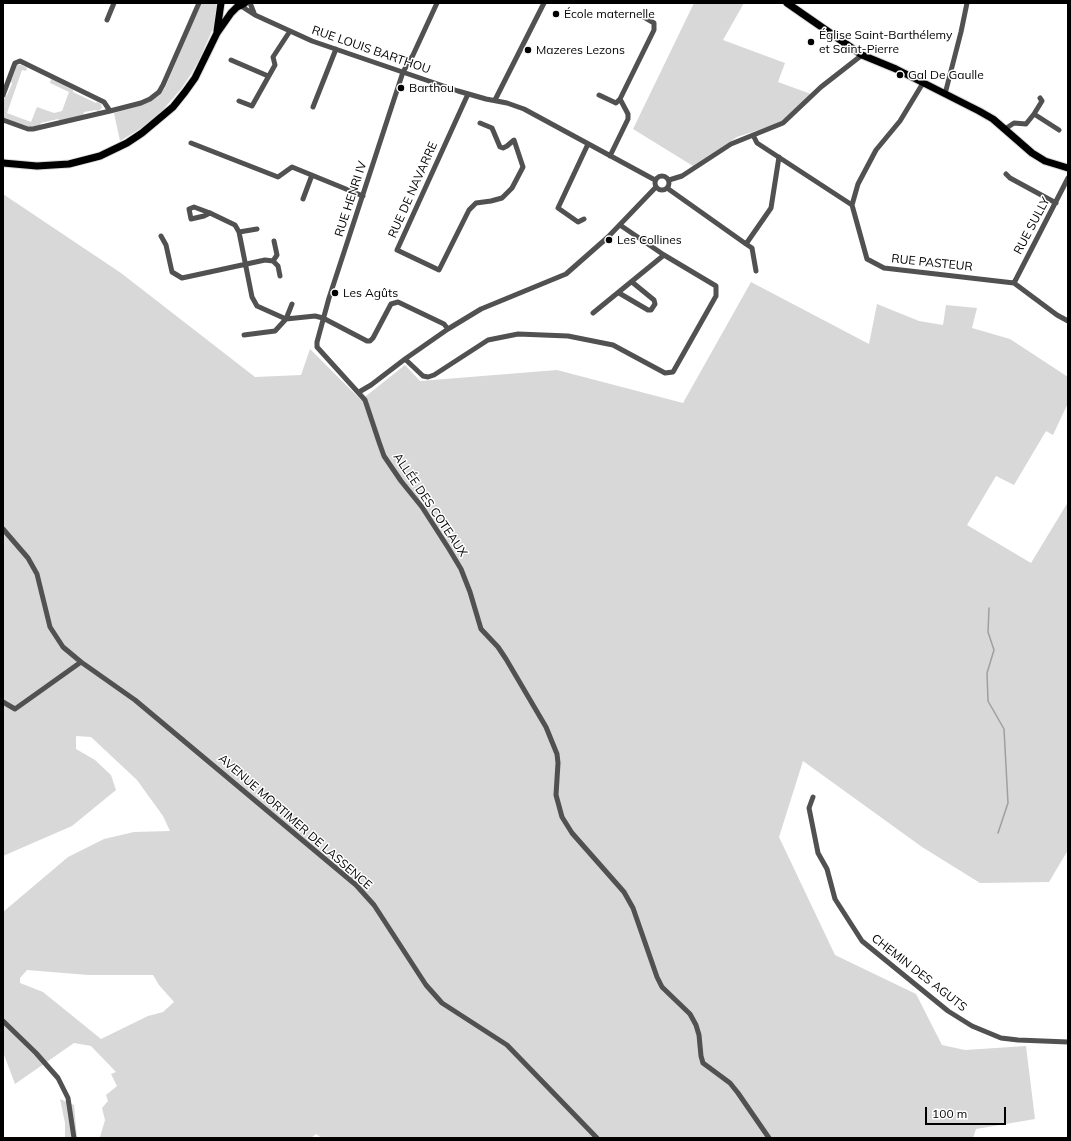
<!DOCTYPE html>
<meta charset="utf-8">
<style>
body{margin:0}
#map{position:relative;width:1071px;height:1141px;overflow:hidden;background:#fff;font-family:Mulish,sans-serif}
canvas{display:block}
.frame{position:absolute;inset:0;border:4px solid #000;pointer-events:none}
.scale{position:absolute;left:925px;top:1107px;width:81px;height:18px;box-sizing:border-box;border:2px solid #000;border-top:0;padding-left:5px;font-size:12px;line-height:14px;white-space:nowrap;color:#000;-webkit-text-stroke:3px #fff;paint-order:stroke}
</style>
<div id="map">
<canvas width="1071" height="1141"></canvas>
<div class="frame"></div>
<div class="scale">100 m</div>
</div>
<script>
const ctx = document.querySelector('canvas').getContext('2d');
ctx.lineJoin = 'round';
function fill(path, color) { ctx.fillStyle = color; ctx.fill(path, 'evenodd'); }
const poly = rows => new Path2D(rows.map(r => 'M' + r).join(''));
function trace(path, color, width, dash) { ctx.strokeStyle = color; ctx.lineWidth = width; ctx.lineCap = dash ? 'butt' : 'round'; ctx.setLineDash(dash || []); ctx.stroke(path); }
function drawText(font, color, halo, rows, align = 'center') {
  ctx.font = font + ' Mulish,sans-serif'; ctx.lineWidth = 3; ctx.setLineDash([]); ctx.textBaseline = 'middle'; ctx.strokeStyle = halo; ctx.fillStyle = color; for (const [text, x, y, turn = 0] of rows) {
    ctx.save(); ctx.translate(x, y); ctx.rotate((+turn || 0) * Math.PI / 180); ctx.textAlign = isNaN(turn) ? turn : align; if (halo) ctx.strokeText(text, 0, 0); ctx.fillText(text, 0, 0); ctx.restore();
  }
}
fill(poly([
 [201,3,217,4,214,26,200,58,191,74,181,89,161,112,146,125,120,141,114,113,142,105,158,96,165,88],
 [694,3,744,3,723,40,785,63,778,82,811,94,783,122,737,137,693,166,633,129],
 [17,65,21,65,27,68,26,71,22,70,7,113,31,122,37,107,54,113,62,111,69,92,50,83,51,79,73,90,73,92,96,103,97,102,101,104,102,108,98,111,96,110,84,112,83,115,60,121,58,119,41,123,40,125,30,127,3,118,3,101,5,96,7,95,12,84,11,81],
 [3,194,121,273,255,377,301,375,310,349,361,400,405,365,420,381,557,370,683,403,751,282,869,344,877,304,919,321,943,325,946,305,977,308,972,328,1010,339,1068,377,1068,403,1053,435,1046,431,1014,485,996,476,967,525,1031,563,1068,502,1068,850,1049,882,980,883,922,847,803,761,779,837,835,955,916,994,942,1045,965,1050,1026,1046,1035,1119,976,1129,973,1138,322,1138,316,1134,311,1138,101,1138,100,1137,105,1120,102,1108,108,1101,106,1095,117,1086,111,1074,116,1072,91,1046,74,1043,15,1084,3,1052,3,912,68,857,104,839,134,832,170,831,163,816,137,780,91,737,76,736,76,749,95,760,111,775,116,790,72,826,3,856],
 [27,970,88,975,153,975,159,985,174,1002,163,1012,148,1016,101,1039,43,992,20,983,20,978],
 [60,1099,74,1105,77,1138,65,1138,65,1123]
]), '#d8d8d8');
trace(poly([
 [989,608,988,632,994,650,987,673,988,701,1004,729,1008,803,998,833]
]), '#9f9f9f', 1.5);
const major = poly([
 [787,3,862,55,896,69,979,111,993,119,1032,153,1045,161,1068,168],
 [217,31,221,3],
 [3,163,37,166,69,164,100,156,127,143,142,133,173,107,185,92,195,78,217,33,231,13,237,7,245,3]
]);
trace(major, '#dbdbdb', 9);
trace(poly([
 [250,3,254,13],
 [437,3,413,55,403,72,329,298,317,342,317,347,365,400,379,442,384,456,401,481,422,507,449,549,461,569,470,592,481,629,498,647,506,659,546,727,557,754,558,763,556,795,562,817,572,833,624,892,633,908,657,977,662,987,690,1014,696,1025,699,1035,701,1056,703,1063,730,1083,738,1093,769,1138],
 [241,6,255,15,312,41,458,91,486,99,507,103,524,109,655,180],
 [107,20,114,3],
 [231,60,268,76],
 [468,94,397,250,439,270,469,210,476,203,491,201,502,198,512,188,523,167,514,140,507,146,503,148,500,147,492,128,480,123],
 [945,94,961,32,967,3],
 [3,95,15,63,20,61,104,102,110,111],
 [599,95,616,103,620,99],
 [495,100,544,3],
 [239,101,252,106,275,65,273,57,290,31],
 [313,107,336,49],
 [1034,114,1059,130],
 [3,120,28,129,33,129,110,111,141,103,150,99,159,92,163,85,199,3],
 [1005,129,1014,123,1026,124,1034,114,1042,101,1040,98],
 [753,135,757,143,852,205,867,259,884,268,1014,283,1057,315,1068,321],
 [191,143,278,177,292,167,363,196],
 [610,156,628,119,628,114,620,99,654,30,654,23,642,16],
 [1006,174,1010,178,1056,203],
 '655 183a7 7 0 1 1 14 0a7 7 0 1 1-14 0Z',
 [669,180,682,176,731,144,783,123,821,87,862,55],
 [667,188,746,244,771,208,779,157],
 [303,199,312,175],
 [852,205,858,184,876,150,900,121,923,83],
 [210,213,204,216,191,219,189,209,194,207,210,213,235,225,239,232,252,297,257,306,286,319,315,316,323,318,367,341,370,341,373,338,391,304,398,302,444,324,448,329],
 [584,219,578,222,558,208,588,144],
 [239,232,257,229],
 [161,236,166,245,172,272,182,278,265,260,273,261,278,266,280,276],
 [746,244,752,248,756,271],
 [273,261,277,255,274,241],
 [1014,283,1068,178],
 [619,293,648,310,651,310,655,304,654,300,632,282],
 [593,313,664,255],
 [244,335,275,331,286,319,292,304],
 [405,359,423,376,428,377,434,375,488,340,518,334,568,336,613,345,665,373,673,372,716,296,716,286,664,255,620,225],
 [359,392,371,385,405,359,448,329,481,309,566,274,608,237,656,187],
 [3,529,28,558,37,574,50,627,63,647,81,662,135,700,356,885,374,905,426,985,442,1003,507,1045,597,1138],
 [3,702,15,709,81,662],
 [813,797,809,808,818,853,827,869,835,899,862,941,948,1011,972,1026,1001,1038,1018,1040,1068,1042],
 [3,1021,36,1053,58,1078,68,1098,74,1138]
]), '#515151', 5);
trace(major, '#000', 7);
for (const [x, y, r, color] of [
 [556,14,4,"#000"],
 [811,42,4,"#000"],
 [528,50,4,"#000"],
 [900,75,4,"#000"],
 [401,88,4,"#000"],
 [609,240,4,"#000"],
 [335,293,4,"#000"]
]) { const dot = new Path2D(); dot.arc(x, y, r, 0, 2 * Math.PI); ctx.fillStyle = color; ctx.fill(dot); trace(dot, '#fff', 1.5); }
drawText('12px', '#000', '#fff', [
 ["École maternelle",564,14],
 ["Église Saint-Barthélemy",819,35],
 ["et Saint-Pierre",819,49],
 ["Mazeres Lezons",536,50],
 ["Gal De Gaulle",908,75],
 ["Barthou",409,88],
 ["Les Collines",617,240],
 ["Les Agûts",343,293]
], 'left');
drawText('12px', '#000', '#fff', [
 ["RUE LOUIS BARTHOU",371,50,19],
 ["RUE DE NAVARRE",413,190,-66],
 ["RUE HENRI IV",351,199,-72],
 ["RUE SULLY",1032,226,-62],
 ["RUE PASTEUR",932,263,6],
 ["ALLÉE DES COTEAUX",430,505,56],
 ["AVENUE MORTIMER DE LASSENCE",295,822,41],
 ["CHEMIN DES AGUTS",919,973,38]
]);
</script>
